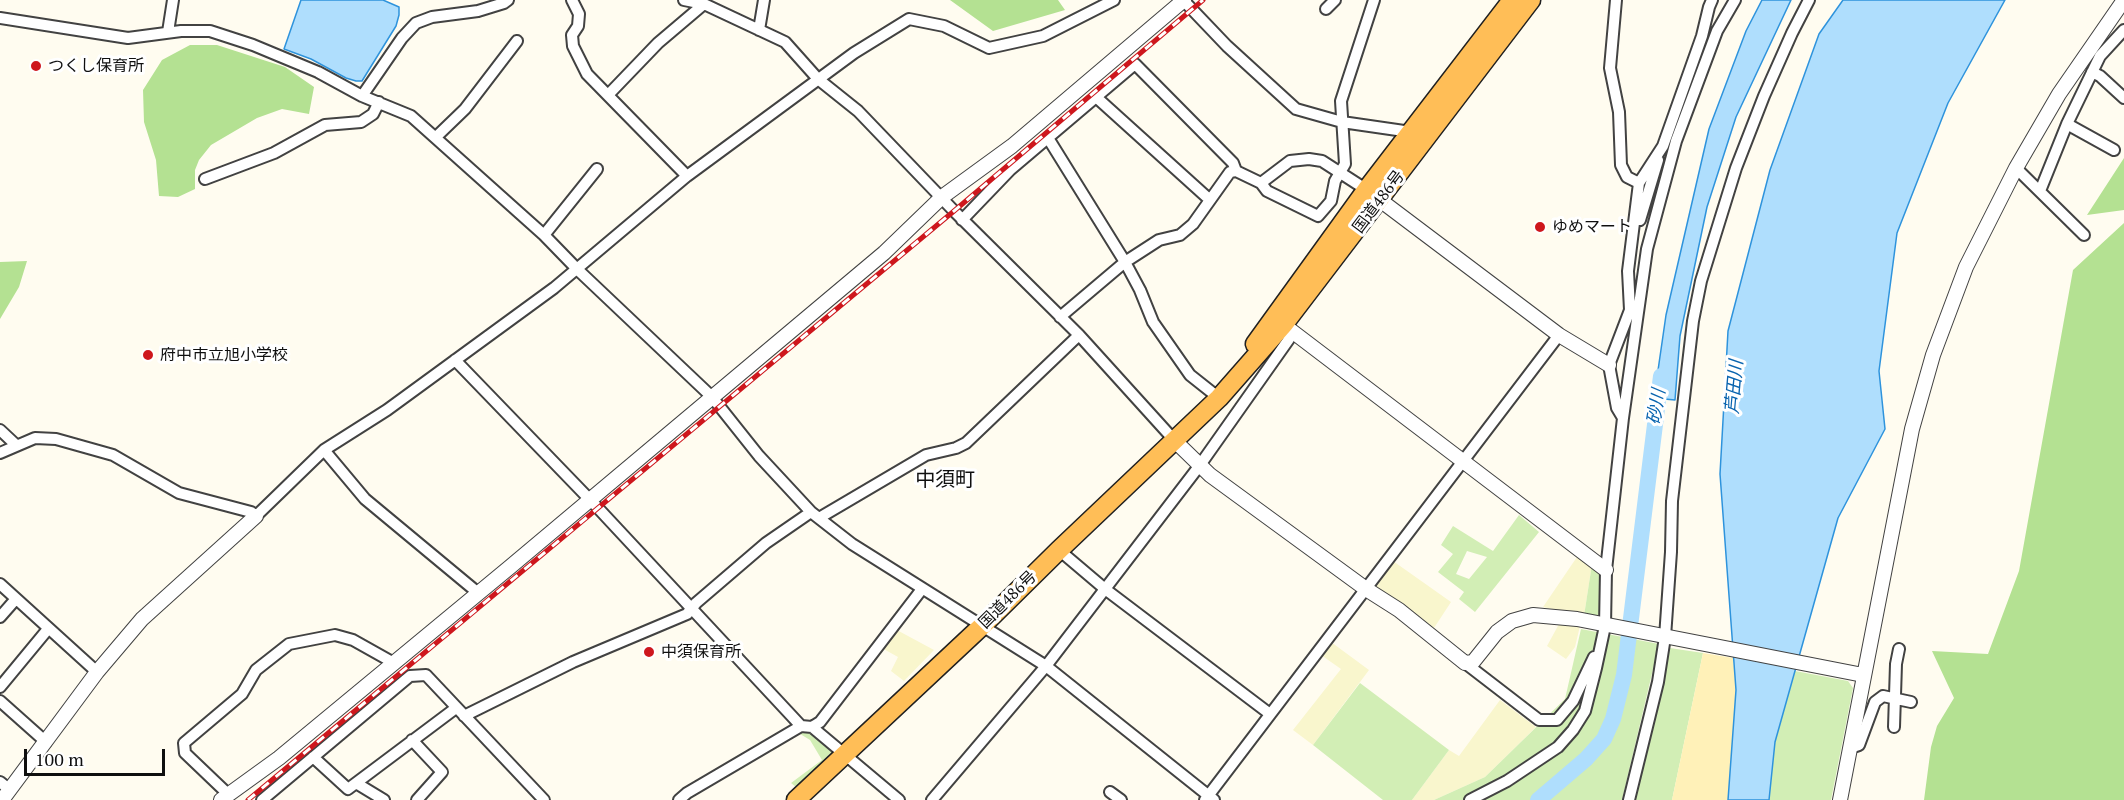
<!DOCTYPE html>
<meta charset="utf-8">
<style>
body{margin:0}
#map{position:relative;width:2124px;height:800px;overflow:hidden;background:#fffcf0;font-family:"PT Serif",serif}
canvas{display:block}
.scale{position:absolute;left:24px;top:749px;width:141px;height:27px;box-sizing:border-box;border:3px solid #0f0f0f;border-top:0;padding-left:8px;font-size:18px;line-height:21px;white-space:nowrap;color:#0f0f0f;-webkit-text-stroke:4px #fff;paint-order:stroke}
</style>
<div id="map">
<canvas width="2124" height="800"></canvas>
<div class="scale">100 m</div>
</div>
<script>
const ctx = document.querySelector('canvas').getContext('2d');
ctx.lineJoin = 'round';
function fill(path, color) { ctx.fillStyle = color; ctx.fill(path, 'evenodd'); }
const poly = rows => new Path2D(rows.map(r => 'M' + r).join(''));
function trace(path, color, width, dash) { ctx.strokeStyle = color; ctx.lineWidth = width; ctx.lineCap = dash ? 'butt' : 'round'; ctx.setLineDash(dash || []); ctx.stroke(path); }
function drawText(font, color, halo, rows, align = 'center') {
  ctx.font = font + ' "PT Serif","Noto Sans JP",serif'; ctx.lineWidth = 6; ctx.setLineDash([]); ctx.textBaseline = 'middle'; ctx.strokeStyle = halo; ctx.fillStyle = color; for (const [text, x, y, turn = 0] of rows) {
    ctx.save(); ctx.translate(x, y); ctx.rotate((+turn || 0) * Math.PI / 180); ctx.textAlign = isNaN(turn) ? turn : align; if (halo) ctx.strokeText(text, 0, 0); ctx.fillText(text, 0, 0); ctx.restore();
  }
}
fill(poly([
 [1579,554,1592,564,1584,616,1543,607],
 [1393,561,1451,602,1434,628,1375,587],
 [1559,624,1580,626,1575,647,1566,659,1547,646],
 [895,629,934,650,904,681,891,671,898,657,880,647],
 [1331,642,1369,670,1313,745,1293,730,1341,669,1321,655],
 [1500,700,1536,727,1485,777,1434,800,1412,800,1449,750,1459,756]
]), '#f9f6cd');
fill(poly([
 [1519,515,1539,532,1475,612,1459,599,1464,592,1438,572,1453,554,1441,545,1453,526,1493,551],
 [1467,551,1487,557,1469,579,1456,574],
 [1592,564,1595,566,1602,579,1601,610,1598,615,1584,616],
 [1581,629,1659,644,1622,800,1434,800,1485,777,1565,699],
 [1670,648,1703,653,1672,800,1634,800],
 [1795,671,1848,681,1853,688,1831,800,1769,800,1775,742],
 [1360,683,1449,750,1412,800,1383,800,1313,745],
 [800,730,817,736,833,751,796,787,791,783,822,760,810,740,797,732]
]), '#d2eeb5');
fill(poly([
 [950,0,1058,0,1065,10,993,31],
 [190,45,217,45,285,67,314,87,309,114,282,109,257,118,211,145,199,160,195,170,195,189,178,197,159,196,156,160,144,122,143,90,162,60],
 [2124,158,2124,210,2087,215],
 [2124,223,2124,800,1924,800,1931,747,1937,726,1954,698,1932,651,1988,654,2019,571,2073,270],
 [27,261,19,287,0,319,0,262]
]), '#b4e192');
fill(poly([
 [1703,653,1733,658,1736,690,1728,800,1672,800]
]), '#fff1b8');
const water = poly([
 [301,0,383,0,399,7,399,15,396,26,362,81,356,81,346,78,311,59,284,49,301,0],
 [1762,0,1791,0,1736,117,1707,207,1680,336,1675,400,1654,398,1666,315,1709,129,1746,31,1762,0],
 [1843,0,2005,0,1948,103,1897,233,1879,371,1885,429,1838,518,1775,742,1769,800,1728,800,1736,690,1720,474,1728,331,1770,170,1819,34,1843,0]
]);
fill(water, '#afdefd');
trace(water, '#2e93dc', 1.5);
trace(poly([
 [1538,800,1586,759,1604,739,1613,719,1624,675,1661,376]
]), '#afdefd', 16);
const minor = poly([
 [572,0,579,14,578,26,572,35,573,46,587,74,687,176],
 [684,0,704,4,785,42,818,79,858,111,954,211,1079,335,1175,441],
 [1616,0,1610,68,1619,112,1621,165,1627,177,1639,183],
 [1184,1,1227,46,1296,109,1342,122,1411,132],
 [1326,9,1335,0],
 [0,18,128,38,181,31,210,31,253,45,318,72,362,96,411,116,544,235,578,270,712,397,759,456,811,512,852,544,1046,666,1214,800],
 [759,30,764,0],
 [168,32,173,0],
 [2092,72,2100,76,2124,98],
 [608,95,658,43,704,4],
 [362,96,402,38,416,23,432,17,478,11,504,3,508,0],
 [1096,97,1210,200],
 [2067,124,2114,150],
 [436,137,465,109,517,41],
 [1048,138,1125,262,1140,290,1153,322,1190,375,1219,398],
 [2016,168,2084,235],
 [205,179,274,153,325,125,361,122,373,114,379,102],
 [1261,183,1267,191,1318,216,1331,201,1335,181,1345,164,1341,101,1374,0],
 [2040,191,2067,124,2100,56,2124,30],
 [962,220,1010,170,1135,64,1233,163,1236,171],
 [1640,220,1658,160],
 [544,235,597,169],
 [1630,310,1628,271,1639,183,1663,146,1702,36,1709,7,1712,0],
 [1060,317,1125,262,1159,240,1180,235,1193,224,1230,172,1236,171,1261,183,1290,161,1309,159,1322,161,1370,192],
 [455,360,597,507,801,726,812,727,899,800],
 [1623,418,1617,408,1609,365,1630,310,1634,309],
 [0,430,16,445],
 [324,450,365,499,477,592],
 [0,453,35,438,56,439,113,455,179,493,251,512,256,516,324,450,387,410,554,288,687,176,854,53,909,19,944,26,989,48,1043,36,1114,0],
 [819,518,926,455,956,448,966,443,1079,335],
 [1059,550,1105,589,1270,714],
 [0,584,97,672],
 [0,617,15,600],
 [1465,663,1539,720,1557,720,1573,701,1594,657],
 [0,687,48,629],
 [0,701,46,742],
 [464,716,573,662,687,614,696,603,766,543,811,512],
 [812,727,820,722,922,589],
 [1894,727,1896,664,1899,649],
 [412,740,442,772,417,800],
 [1850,748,1859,745,1875,702,1883,696,1911,702],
 [313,757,348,789,456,708],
 [0,782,10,790],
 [356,783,384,800],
 [1110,792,1121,800],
 [229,795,185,753,184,743,242,694,256,670,289,644,335,635,353,640,394,663],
 [262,800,410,676,426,675,544,800],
 [679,800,687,793,801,726],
 [932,800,1046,666,1200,465,1289,339,1284,325],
 [1205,800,1559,335],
 [1470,800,1507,781,1558,747,1573,730,1585,711,1596,668,1605,626,1606,570,1623,418,1647,249,1676,141,1717,31,1735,0],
 [1629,800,1658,682,1665,637,1671,552,1672,501,1693,321,1701,281,1736,168,1764,96,1792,33,1809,0]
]);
const tertiary = poly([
 [1380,200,1559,335,1609,365],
 [1276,319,1606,570],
 [1175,441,1210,475,1366,589,1399,610,1465,663,1473,662,1497,632,1512,621,1533,615,1577,619,1863,675],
 [2,800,97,672,142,619,256,516],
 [221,800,279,758,510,567,884,253,942,197,1012,146,1184,0],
 [1840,800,1912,429,1933,355,1966,267,2016,168,2059,94,2124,0]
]);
const trunk = poly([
 [1255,344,1367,189,1512,0],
 [796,800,983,625,1059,550,1219,398,1284,324,1531,0]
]);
trace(minor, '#424242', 14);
trace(tertiary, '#424242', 16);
trace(trunk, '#202020', 21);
trace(minor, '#fff', 10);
trace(tertiary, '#fff', 14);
trace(trunk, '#ffbe57', 18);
const rail = poly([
 [248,800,954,211,1203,0]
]);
trace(rail, '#ce171d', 5);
trace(rail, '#fff', 3, [9]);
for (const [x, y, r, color] of [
 [36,66,6,"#ce171d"],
 [1540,227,6,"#ce171d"],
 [148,355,6,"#ce171d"],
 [649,652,6,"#ce171d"]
]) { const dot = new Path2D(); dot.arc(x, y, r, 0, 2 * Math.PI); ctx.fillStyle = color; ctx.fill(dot); trace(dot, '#fff', 2); }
drawText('16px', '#0f0f0f', '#fff', [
 ["つくし保育所",48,66],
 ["ゆめマート",1552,227],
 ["府中市立旭小学校",160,355],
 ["中須保育所",661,652]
], 'left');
drawText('16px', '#0f0f0f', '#fff', [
 ["国道486号",1379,202,-53],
 ["国道486号",1008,600,-45]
]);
drawText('italic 18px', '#0964af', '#fff', [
 ["芦田川",1735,387,-85],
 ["砂川",1657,407,-81]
]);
drawText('20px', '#0f0f0f', '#fff', [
 ["中須町",945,480]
]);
</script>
